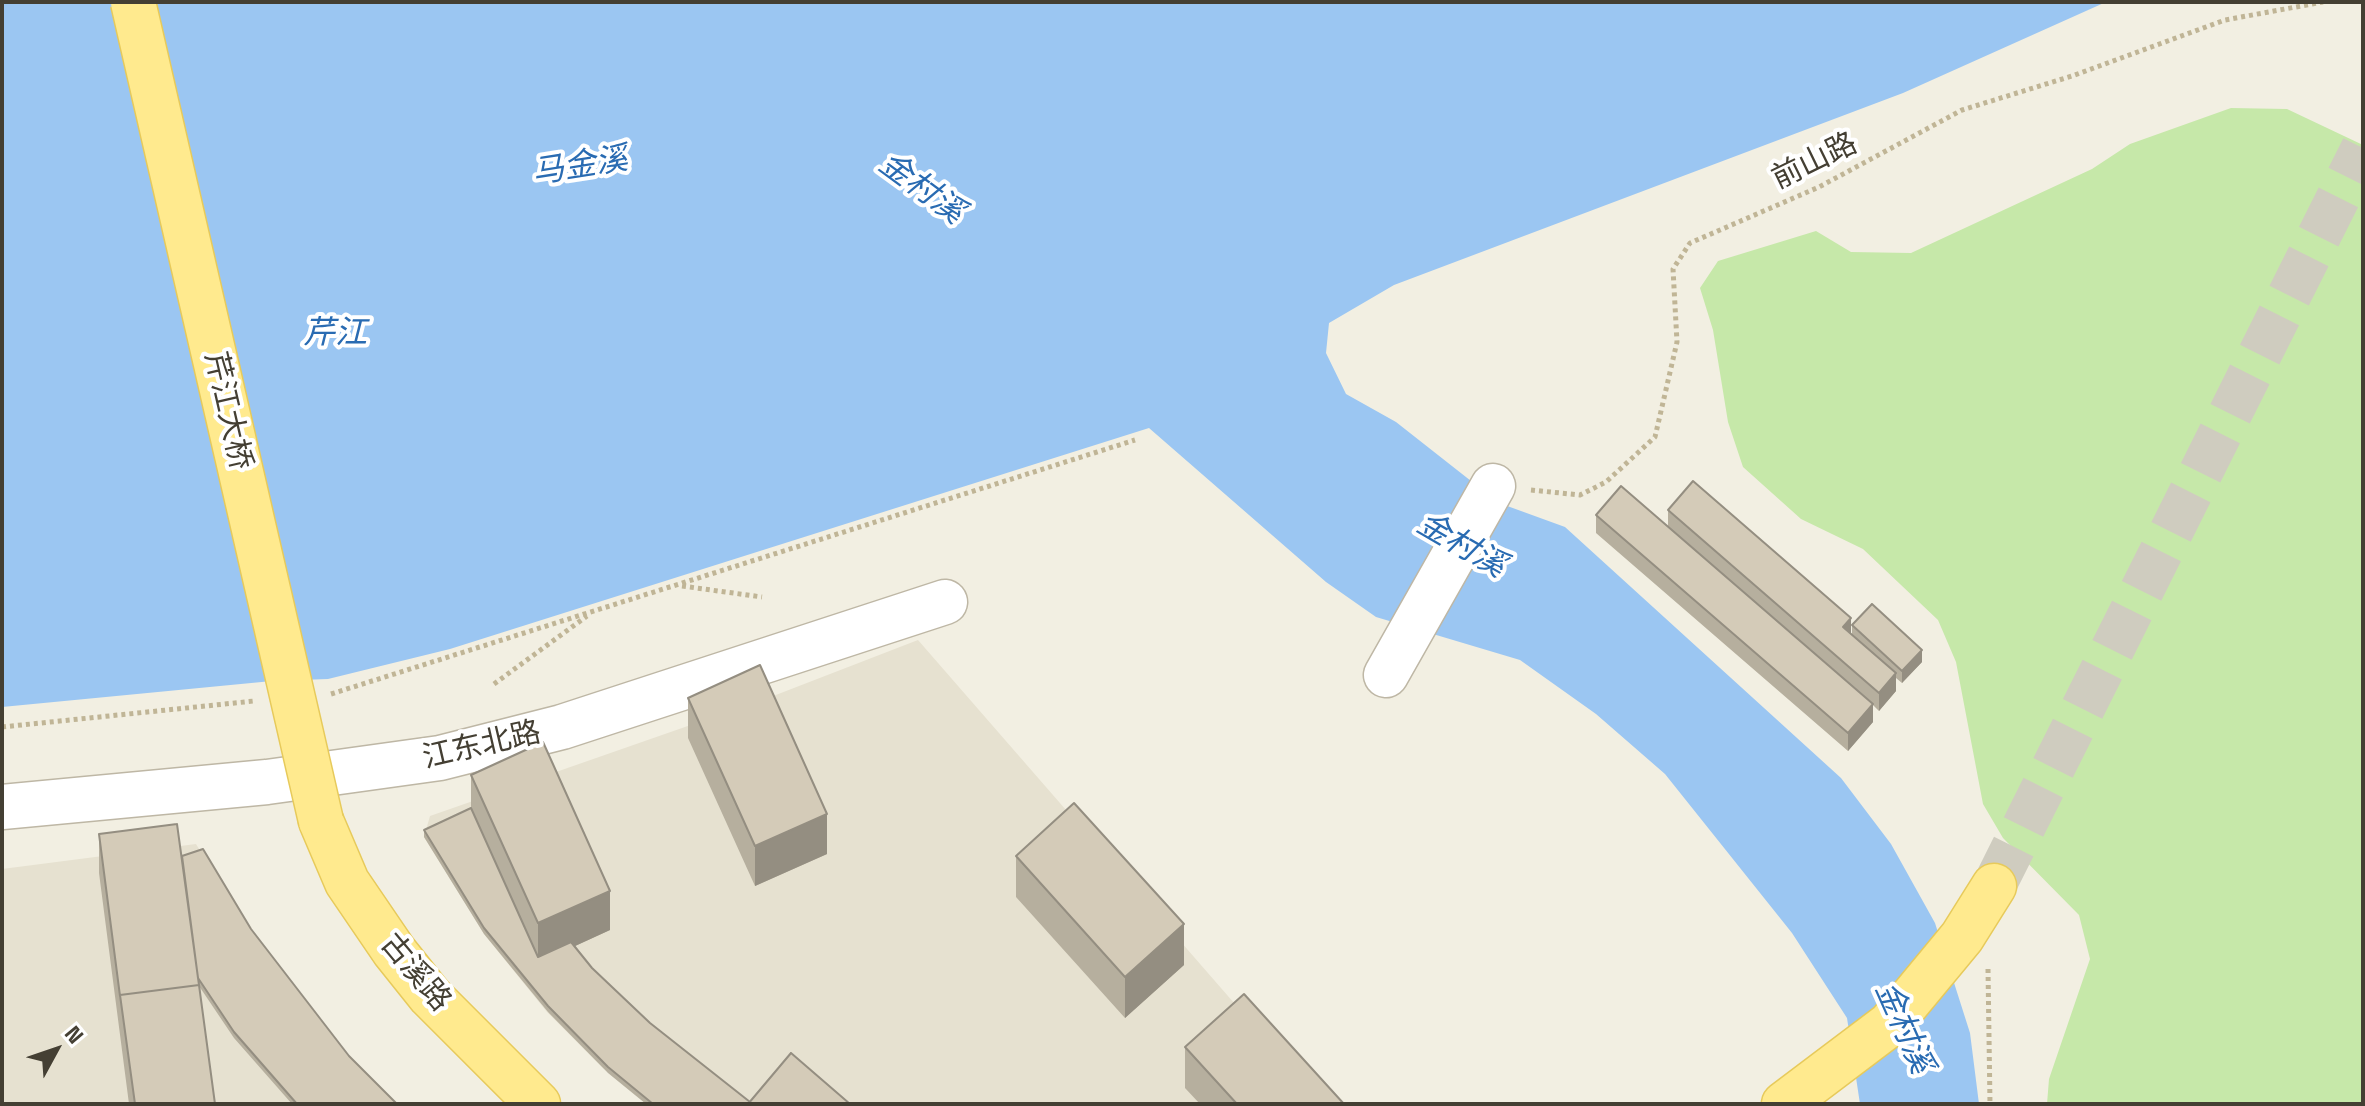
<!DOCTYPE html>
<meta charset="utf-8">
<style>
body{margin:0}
#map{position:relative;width:2365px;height:1106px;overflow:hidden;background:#f2efe2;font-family:"Space Grotesk",sans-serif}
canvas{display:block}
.frame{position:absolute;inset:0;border:4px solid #443f33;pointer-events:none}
.north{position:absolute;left:16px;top:1010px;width:80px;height:80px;-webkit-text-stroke:6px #fff;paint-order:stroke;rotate:50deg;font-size:22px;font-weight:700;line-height:32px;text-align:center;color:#443f33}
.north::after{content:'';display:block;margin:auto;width:28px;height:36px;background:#443f33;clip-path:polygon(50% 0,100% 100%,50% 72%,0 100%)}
</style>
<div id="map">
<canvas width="2365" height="1106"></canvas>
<div class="frame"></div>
<div class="north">N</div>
</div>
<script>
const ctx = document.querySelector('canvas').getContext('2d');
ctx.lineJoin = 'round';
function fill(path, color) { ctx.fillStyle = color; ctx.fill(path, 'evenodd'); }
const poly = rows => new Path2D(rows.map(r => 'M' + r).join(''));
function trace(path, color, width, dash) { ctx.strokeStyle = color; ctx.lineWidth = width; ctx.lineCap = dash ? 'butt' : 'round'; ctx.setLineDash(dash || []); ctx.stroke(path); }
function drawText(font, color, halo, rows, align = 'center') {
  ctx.font = font + ' "Space Grotesk","Noto Sans SC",sans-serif'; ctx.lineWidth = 8; ctx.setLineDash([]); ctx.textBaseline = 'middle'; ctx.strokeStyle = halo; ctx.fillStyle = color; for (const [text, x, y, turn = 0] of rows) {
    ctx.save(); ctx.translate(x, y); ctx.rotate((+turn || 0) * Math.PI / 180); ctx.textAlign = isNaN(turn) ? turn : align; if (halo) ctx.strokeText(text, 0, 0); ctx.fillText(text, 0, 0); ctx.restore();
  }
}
fill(poly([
 [918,640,1322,1104,647,1104,602,1067,547,1012,484,934,424,837,430,816,768,698],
 [196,844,251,935,388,1104,2,1104,2,869]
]), '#e6e1d0');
fill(poly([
 [2231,108,2287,109,2363,145,2363,1104,2047,1104,2049,1079,2090,959,2079,915,2003,838,1983,804,1956,662,1938,620,1863,549,1801,519,1743,467,1728,422,1713,330,1700,288,1718,261,1816,231,1851,252,1911,253,2092,169,2130,144]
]), '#c6e8a9');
fill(poly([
 [2,2,2106,2,1903,93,1394,285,1329,323,1326,353,1346,394,1396,422,1499,503,1565,527,1841,778,1891,844,1935,923,1970,1033,1979,1104,1860,1104,1847,1018,1792,933,1665,774,1596,714,1520,660,1376,617,1326,582,1149,428,450,649,328,679,272,681,2,707]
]), '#9bc6f2');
trace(poly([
 [1994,886,2363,148]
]), '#cfccbf', 44, [44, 22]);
const minor = poly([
 [1386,675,1493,486],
 [2,807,267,782,440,758,562,727,945,602]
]);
const major = poly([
 [321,821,347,882,394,951,430,996,538,1104],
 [1784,1104,1890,1024,1962,937,1994,886]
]);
trace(minor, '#beb7a5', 47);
trace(major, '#e7ca5b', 47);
trace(poly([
 [1531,490,1580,495,1606,482,1655,437,1677,342,1673,269,1690,243,1819,187,1962,110,2072,76,2225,20,2323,2],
 [682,586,762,597],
 [494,684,587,616],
 [331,694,1135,440],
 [2,727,254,701],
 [1988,969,1990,1104]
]), '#c0b596', 5, [4, 4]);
trace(minor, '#fff', 44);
trace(major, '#ffea8e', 44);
const majorBridge = poly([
 [133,2,321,821]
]);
trace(majorBridge, '#e7ca5b', 47, []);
trace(majorBridge, '#ffea8e', 44);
fill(poly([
 [1668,510,1852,635,1852,625,1922,662,1902,683,1896,678,1896,691,1879,711,1873,705,1873,722,1848,751,1596,533,1596,515,1668,527],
 [688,698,827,854,755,886,688,738],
 [471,775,610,930,575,946,592,968,650,1023,750,1102,850,1104,646,1104,608,1073,548,1012,484,934,424,837,424,830,471,808],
 [99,834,182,856,251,929,349,1056,397,1104,292,1104,234,1038,199,986,215,1104,129,1104,99,873],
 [1016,856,1184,965,1125,1018,1016,897],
 [1185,1047,1344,1104,1200,1104,1185,1088]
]), '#b6af9e');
fill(poly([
 [1851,618,1851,635,1843,627],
 [1922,650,1922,662,1902,683,1902,671],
 [1896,673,1896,691,1879,711,1879,693],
 [1873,704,1873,722,1848,751,1848,733],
 [827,814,827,854,755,886,755,846],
 [610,891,610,930,538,963,538,923],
 [1184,924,1184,965,1125,1018,1125,977]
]), '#948e81');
const building = poly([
 [1693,481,1851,618,1843,627,1896,673,1879,693,1668,510,1693,481],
 [1621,486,1873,704,1848,733,1596,515,1621,486],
 [1872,604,1922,650,1902,671,1852,625,1872,604],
 [760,665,827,814,755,846,688,698,760,665],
 [543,742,610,891,538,923,471,775,543,742],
 [1074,803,1184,924,1125,977,1016,856,1074,803],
 [471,808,538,957,571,942,592,968,650,1023,750,1102,748,1104,653,1104,608,1067,548,1006,484,928,424,830,471,808],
 [177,824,199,985,120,995,120,996,99,834,177,824],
 [203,849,251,929,349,1056,397,1104,297,1104,234,1032,198,978,182,856,203,849],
 [199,985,215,1104,135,1104,120,995,199,985],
 [1244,994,1344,1104,1237,1104,1185,1047,1244,994],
 [791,1053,850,1104,748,1104,791,1053]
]);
fill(building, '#d4cbb8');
trace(building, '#948e81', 2);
drawText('30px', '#443f33', '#fff', [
 ["前山路",1815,162,-26],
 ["芹江大桥",227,411,77],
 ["江东北路",482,746,-13],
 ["古溪路",415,973,50]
]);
drawText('italic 32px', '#296bb2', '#fff', [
 ["马金溪",580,167,-9],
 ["金村溪",921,189,36],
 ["芹江",335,334],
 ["金村溪",1461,546,30],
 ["金村溪",1903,1028,66]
]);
</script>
